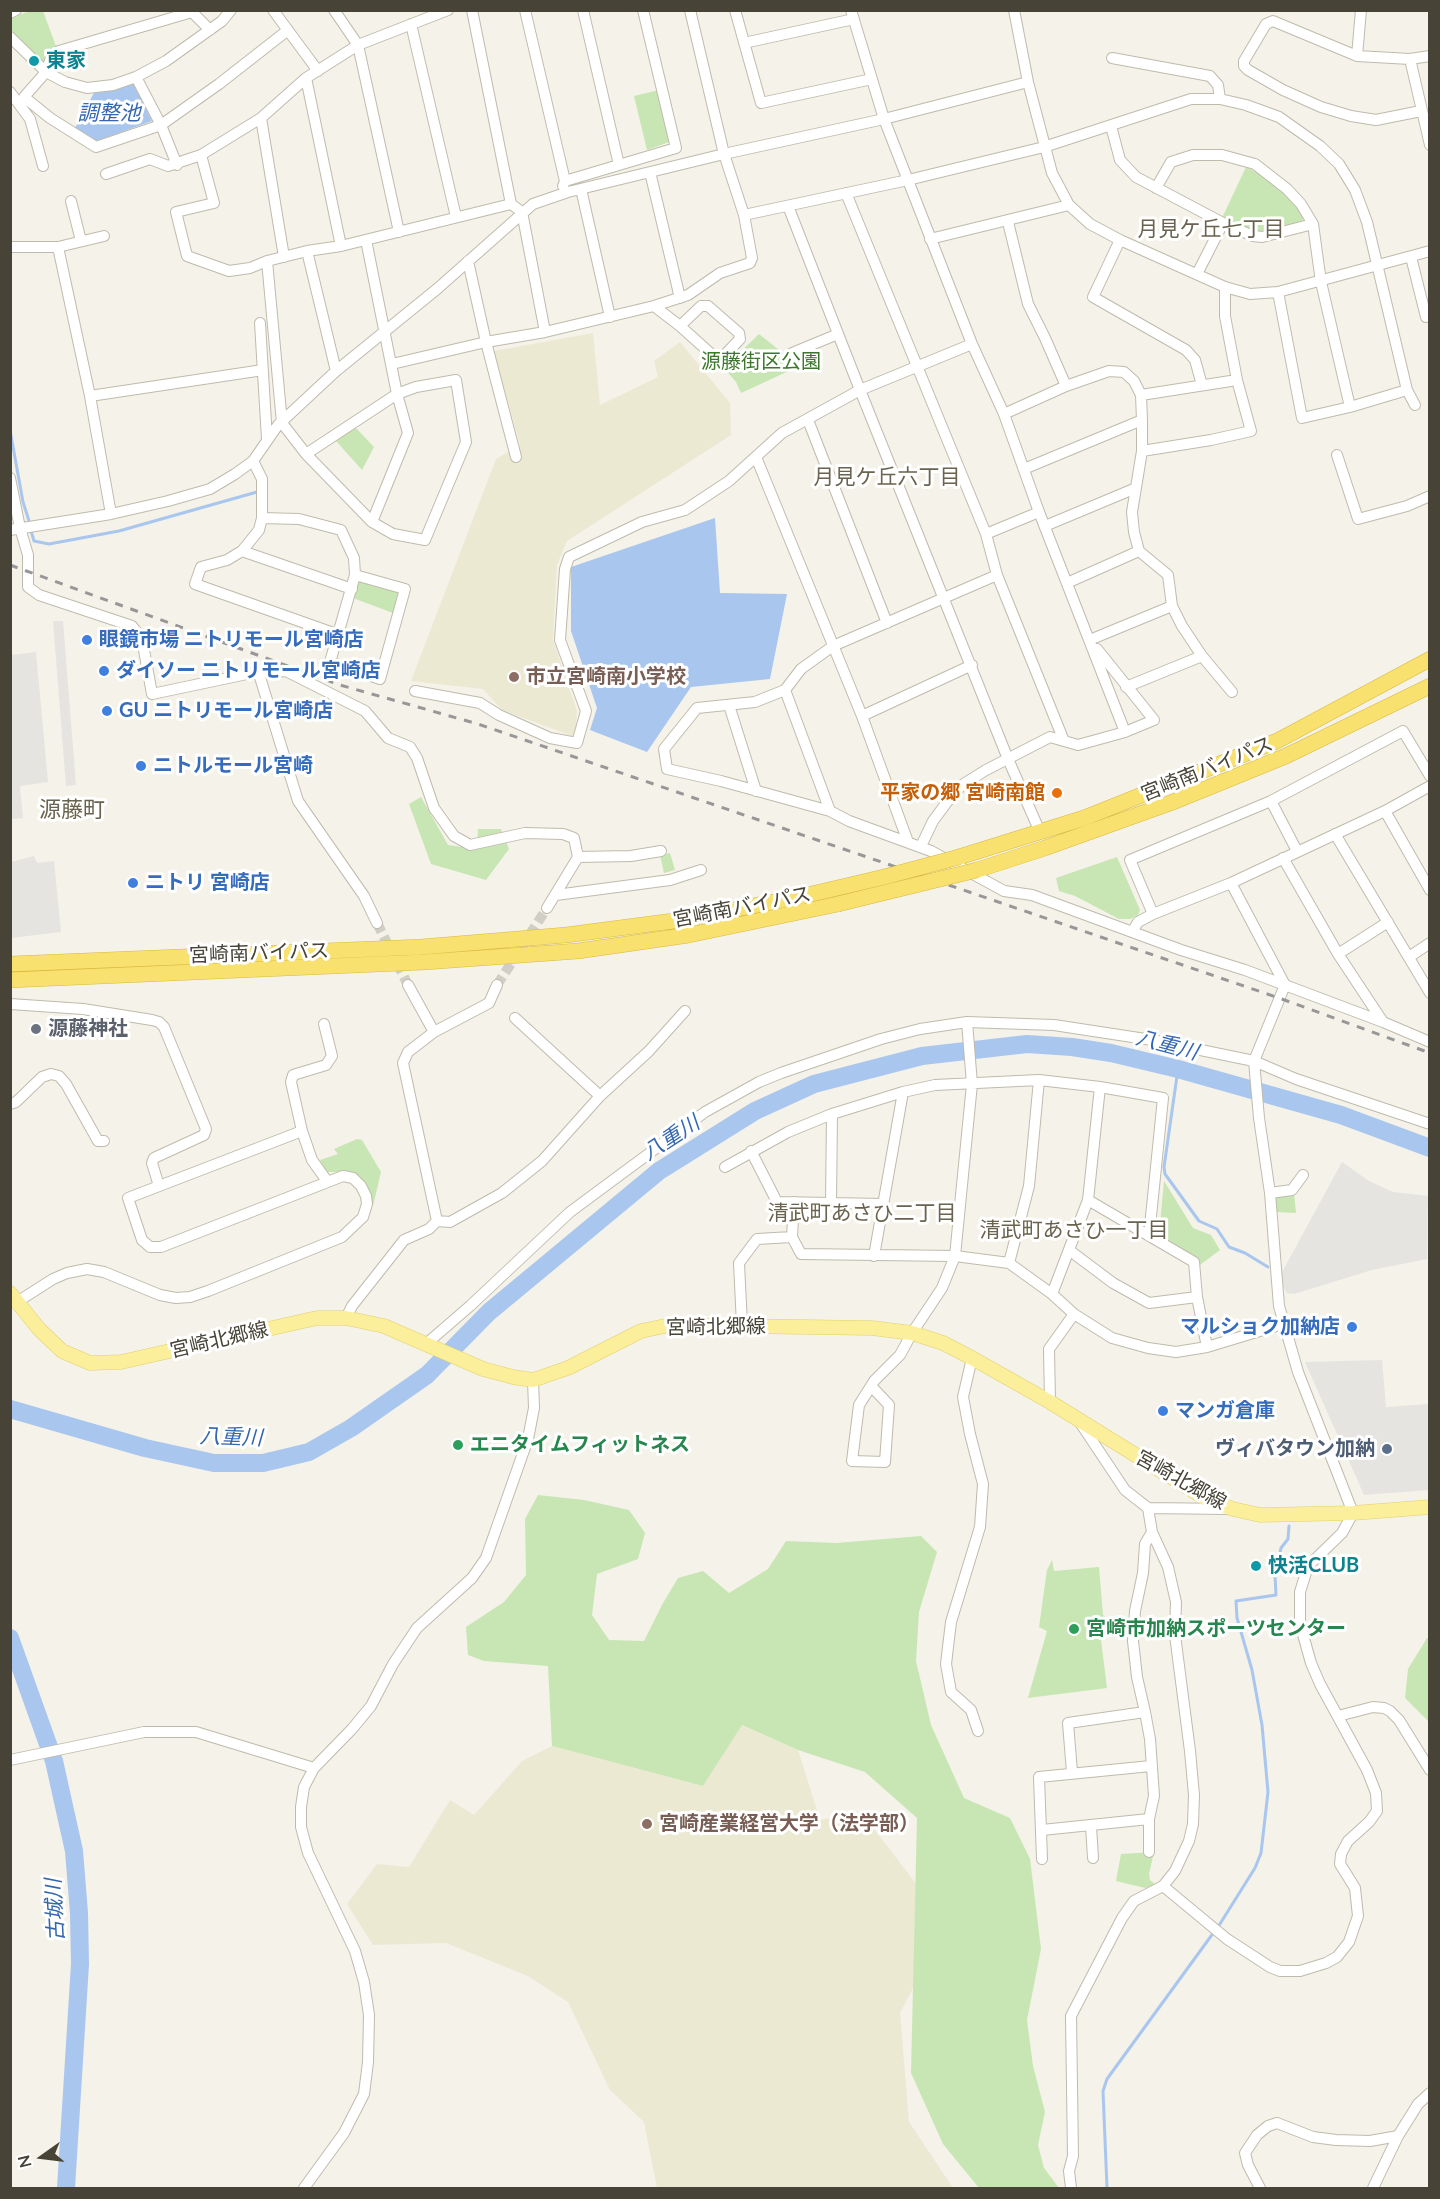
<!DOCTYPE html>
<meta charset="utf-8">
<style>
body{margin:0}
#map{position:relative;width:1440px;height:2199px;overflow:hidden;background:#f4f2e9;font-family:Lato,sans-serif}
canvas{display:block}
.frame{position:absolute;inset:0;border:12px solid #474437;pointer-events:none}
.north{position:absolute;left:12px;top:2127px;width:60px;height:60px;-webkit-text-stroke:4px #fff;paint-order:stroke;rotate:256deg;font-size:16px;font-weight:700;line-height:24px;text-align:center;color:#474437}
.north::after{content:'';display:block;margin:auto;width:21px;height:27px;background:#474437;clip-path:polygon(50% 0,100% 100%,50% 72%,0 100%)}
</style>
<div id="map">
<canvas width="1440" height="2199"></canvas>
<div class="frame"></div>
<div class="north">N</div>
</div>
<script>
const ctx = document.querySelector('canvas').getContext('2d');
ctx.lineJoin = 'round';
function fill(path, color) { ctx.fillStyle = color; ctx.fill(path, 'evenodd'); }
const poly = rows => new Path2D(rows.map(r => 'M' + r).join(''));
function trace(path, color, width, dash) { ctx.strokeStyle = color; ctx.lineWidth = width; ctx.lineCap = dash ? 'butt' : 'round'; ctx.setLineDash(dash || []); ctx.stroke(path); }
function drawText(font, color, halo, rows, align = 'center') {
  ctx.font = font + ' Lato,"Noto Sans JP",sans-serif'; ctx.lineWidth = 6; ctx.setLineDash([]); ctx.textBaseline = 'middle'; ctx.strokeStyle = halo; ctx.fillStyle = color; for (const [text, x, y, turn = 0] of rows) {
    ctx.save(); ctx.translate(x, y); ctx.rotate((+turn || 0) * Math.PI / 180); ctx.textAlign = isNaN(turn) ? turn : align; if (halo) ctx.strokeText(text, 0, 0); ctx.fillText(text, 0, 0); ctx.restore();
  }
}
fill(poly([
 [593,333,600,405,658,377,654,361,680,342,730,403,731,435,567,541,557,565,553,640,577,711,575,737,502,710,483,689,411,681,496,459,520,445,494,351],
 [741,1725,798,1750,820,1820,861,1812,947,1924,900,2013,909,2122,953,2188,657,2188,644,2122,610,2090,568,2002,528,1976,446,1943,373,1945,347,1904,377,1864,409,1867,450,1800,474,1815,522,1761,552,1746,703,1786]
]), '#ece9d3');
fill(poly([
 [30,11,43,11,57,49,40,65,11,32,10,18],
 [659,90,672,141,647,150,634,96],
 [1246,167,1262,175,1290,199,1304,217,1301,223,1262,232,1251,231,1222,218],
 [759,334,794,362,791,370,741,393,736,382,724,368],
 [355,427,374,447,362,470,336,441],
 [360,581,398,592,393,613,353,598,357,584],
 [421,797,448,845,477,849,478,829,501,829,509,849,486,880,431,864,409,804],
 [670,853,675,870,664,873,660,855],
 [1117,857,1140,910,1138,915,1130,919,1119,919,1075,896,1059,891,1056,878],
 [357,1139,362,1140,381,1172,373,1206,369,1194,351,1172,326,1172,320,1160,338,1154,334,1149],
 [1164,1181,1193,1228,1211,1235,1220,1250,1200,1265,1159,1234],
 [1294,1193,1296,1213,1276,1212,1275,1195],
 [538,1495,584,1500,629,1510,645,1533,638,1559,597,1574,592,1615,609,1640,644,1641,662,1605,678,1578,703,1571,729,1593,768,1569,786,1541,836,1543,921,1536,937,1552,919,1612,916,1661,931,1725,964,1798,1010,1818,1030,1859,1041,1949,1027,2020,1033,2066,1045,2112,1038,2145,1044,2168,1059,2188,979,2188,943,2144,911,2073,917,1818,865,1772,798,1750,742,1725,703,1786,552,1746,548,1666,484,1661,468,1655,466,1627,504,1602,526,1575,525,1519],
 [1052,1560,1054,1571,1099,1567,1103,1615,1105,1616,1106,1630,1100,1632,1107,1688,1028,1698,1047,1631,1039,1627,1047,1570],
 [1427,1638,1429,1638,1429,1722,1405,1698,1408,1669],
 [1154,1852,1149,1874,1150,1880,1156,1885,1145,1888,1116,1881,1121,1854]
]), '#c7e6b3');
fill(poly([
 [53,621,63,621,76,785,66,786],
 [36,652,48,782,20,786,23,818,11,819,11,655],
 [34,856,37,863,54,861,61,932,11,938,11,862],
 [1342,1162,1369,1181,1393,1192,1428,1196,1427,1259,1372,1270,1294,1294,1287,1293,1282,1285,1281,1274],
 [1382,1360,1386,1407,1429,1404,1429,1490,1364,1495,1305,1362]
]), '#e5e4e0');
fill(poly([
 [134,84,152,121,97,141,75,128,95,91,109,91],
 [715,518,720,593,787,594,770,679,691,687,647,752,590,730,597,708,571,631,571,567]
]), '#a8c6ee');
trace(poly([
 [10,430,23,502,30,524],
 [31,531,34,541,49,544,119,531,257,492],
 [1178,1069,1164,1167,1165,1174,1199,1221,1217,1229,1229,1247,1245,1253,1268,1267],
 [1218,1927,1255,1868,1261,1853,1268,1792,1262,1725,1252,1670,1237,1618,1236,1601,1276,1595,1275,1575,1281,1548,1288,1539,1289,1526],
 [1107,2188,1103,2091,1107,2079,1214,1932]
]), '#a8c6ee', 3);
trace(poly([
 [10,1409,145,1448,214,1463,263,1463,309,1452,351,1428,427,1375,489,1312,659,1171,755,1111,814,1084,922,1056,1027,1044,1072,1047,1111,1053,1178,1069,1341,1115,1430,1148],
 [10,1638,54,1761,74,1851,79,1913,80,1964,66,2188]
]), '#a8c6ee', 18);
trace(poly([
 [377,923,408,985],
 [497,985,547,908]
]), '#d1cfc5', 10, [10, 5]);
const minor = poly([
 [273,10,318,71],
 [334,10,358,45,399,232],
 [472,10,511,204],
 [525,10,565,181,563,186],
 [583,10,619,165],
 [735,10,761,103,872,79],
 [851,10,884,119,972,344,1004,414,1039,512,1125,732],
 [1014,10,1028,82,1052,173,1069,205,1090,224,1120,240,1225,287,1250,294,1278,292,1430,251],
 [10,13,16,10],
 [411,24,456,217],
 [210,30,192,12,59,51,51,58,46,72,24,97,50,118,96,147,161,125,219,84,288,30],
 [10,37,46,72,65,82,87,88,113,85,136,77,166,61,222,21,231,10],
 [744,43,854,19],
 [1357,56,1361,10],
 [1112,58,1210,76,1218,85,1220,99],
 [1410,59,1430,145],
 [136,77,161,125,177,165],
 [306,78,341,246],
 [10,92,30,119,43,166],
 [1421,111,1376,120,1351,116,1321,107,1283,90,1248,70,1244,66,1244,61,1266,24,1273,21,1357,56,1410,59,1430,56],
 [261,118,284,257],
 [1111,126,1120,160,1136,177,1223,223,1197,274],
 [201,155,214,203,176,212,187,256,229,271,250,268,267,261,307,251,341,246,511,204,522,212,545,332],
 [650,172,680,298],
 [106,174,150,159,168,166,201,155,261,118,306,78,358,45,448,10],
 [565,181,676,148,643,10],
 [1156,188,1171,162,1193,155,1222,155,1255,164,1287,189,1301,204,1313,224,1321,282,1350,407],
 [581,189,610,317],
 [846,193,986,534,997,575,1064,741],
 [71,201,81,241],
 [788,206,860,390,1008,759,1040,832],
 [744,215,908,180,1044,147,1191,99,1220,99,1246,105,1279,117,1320,146,1339,164,1355,190,1367,222,1407,390,1415,405],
 [1008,222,1028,304,1045,338,1066,386],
 [1223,223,1253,236,1262,237,1313,224],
 [930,239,1069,205],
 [366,240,397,394,408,433,372,522],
 [1120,240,1093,297,1186,350,1195,360,1202,385],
 [10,247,58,247,104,236],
 [58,247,90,396,111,514],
 [307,251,336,371],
 [1411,257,1426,317,1430,316],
 [267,261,282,423,306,454,372,522,393,534,425,540,466,442,456,380,416,387,397,394,306,454],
 [468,261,486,342,516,457],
 [1278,292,1302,418,1350,407,1407,390],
 [654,306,680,326,719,361,740,339,739,333,708,306,701,306,680,326],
 [260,323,267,439],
 [792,353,838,334],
 [392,364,486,342,545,332,654,306,688,295,720,273,750,263,752,258,744,215,724,154,690,10],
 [1141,395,1237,380],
 [90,396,263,370],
 [1004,414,1066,386,1109,371,1124,372,1134,381,1141,395,1142,420,1142,451,1132,512,1134,532,1139,551,1168,575,1172,606,1182,626,1202,656,1232,692],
 [808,420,887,623],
 [1142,451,1211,440,1251,431,1237,380,1225,316,1225,287],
 [1337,455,1358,519,1407,506,1430,496],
 [756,457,862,716,908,842],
 [253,461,262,479,262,518,259,530,242,551,227,560,201,567,195,584,339,635],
 [1024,469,1142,420],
 [10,478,20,528,28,555,28,587,39,595,132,626,142,639,152,694,247,674,286,671,365,711,388,738,410,747,417,758,434,808,454,836,470,845,525,833,563,834,574,838,578,857,547,908],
 [262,518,299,519,341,530,354,558,355,575,330,662,380,679,405,589,355,575],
 [1045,526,1136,488],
 [10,530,111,514,168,501,210,489,235,474,253,461,278,425,336,371,437,289,533,204,568,192,724,154,884,119,1028,82],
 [986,534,1039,512],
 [242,551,352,589],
 [997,575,833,646,801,669,785,690,755,702,697,708,664,749,667,769,721,781,830,811,849,821,931,851,1004,891,1032,895,1181,950,1245,970,1383,1022,1430,1042],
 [1067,583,1139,551],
 [1092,639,1172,606],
 [259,674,298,801,364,896,377,923],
 [1126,687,1202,656],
 [785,690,830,811],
 [415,691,480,703,499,715,550,738,577,743,586,711,560,640,565,569,569,557,642,522,685,510,729,481,782,433,860,390,972,344],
 [729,705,756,791],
 [862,716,972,665],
 [1271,801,1297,851],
 [1385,811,1430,890],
 [1335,834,1430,993],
 [921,846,933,821,947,802,962,785,986,770,1050,737,1078,745,1125,732,1154,720,1097,649],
 [578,857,631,856,661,851],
 [1283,858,1338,954,1383,1022],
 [1231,883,1285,985],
 [556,895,670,880,701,870],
 [1153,914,1130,860,1271,801,1403,731,1430,776],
 [1132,932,1138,922,1153,914,1231,883,1385,811,1430,786],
 [1338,954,1388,922],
 [1409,957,1430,943],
 [408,985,434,1032],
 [10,1004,83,1009,152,1020,159,1022,164,1027,206,1129,204,1135,154,1158,152,1163,159,1186],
 [515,1018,600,1096],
 [10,1104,16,1102,42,1077,51,1074,59,1076,66,1084,98,1141,104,1141],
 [302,1131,291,1082,293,1075,326,1065,332,1056,324,1024],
 [751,1151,777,1202,883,1204],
 [725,1167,788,1132,832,1114,903,1092,935,1085,1039,1080,1100,1087,1163,1098,1149,1236],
 [1270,1193,1292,1190,1303,1175],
 [1088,1200,1194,1262,1197,1297,1207,1347],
 [794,1202,792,1237,801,1254,955,1256,1009,1263,1052,1294,1074,1314,1112,1338,1148,1348,1176,1352,1207,1347,1283,1324],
 [831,1202,832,1114],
 [437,1221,403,1063,408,1052,434,1032,489,1003,497,985],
 [1069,1250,1113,1283,1149,1303,1197,1297],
 [874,1256,903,1092],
 [1009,1263,1029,1186,1039,1080],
 [1052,1294,1088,1200,1100,1087],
 [17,1302,53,1279,67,1273,87,1269,104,1272,160,1295,176,1298,190,1297,208,1291,342,1237,363,1217,367,1204,366,1196,361,1186,353,1178,343,1176,161,1247,150,1247,142,1240,128,1198,302,1131,312,1160,327,1181],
 [346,1318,352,1306,404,1240,429,1229,437,1221,450,1222,502,1193,542,1161,600,1096,649,1051,685,1011],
 [742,1325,739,1263,757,1239,792,1237],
 [426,1344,470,1306,570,1212,705,1112,759,1082,781,1073,881,1039,920,1029,967,1022,1054,1025,1152,1040,1254,1061,1296,1079,1430,1124],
 [972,1358,963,1397,970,1434,983,1484,980,1527,951,1622,946,1664,951,1692,971,1710,978,1731],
 [871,1386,889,1405,885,1462,852,1461,859,1405,871,1386,874,1381,900,1355,912,1333,942,1288,955,1256,972,1084,967,1022],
 [1050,1402,1049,1349,1074,1314],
 [1079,1421,1125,1490,1148,1508,1227,1509],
 [1145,1712,1137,1677,1133,1641,1135,1611,1143,1573,1145,1544,1152,1532],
 [1338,1716,1373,1707,1384,1708,1390,1711,1399,1720,1430,1770],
 [10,1760,144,1732,196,1732,314,1768],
 [1149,1819,1149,1852],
 [1091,1826,1093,1858],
 [1042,1830,1149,1819,1154,1796,1150,1739,1145,1712,1068,1723,1072,1772],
 [1042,1859,1039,1777,1151,1766],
 [1163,1886,1227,1939,1270,1967,1280,1971,1300,1971,1326,1963,1337,1957,1349,1942,1358,1916,1355,1888,1340,1864,1341,1854,1348,1841,1369,1822,1377,1811,1376,1793,1367,1770,1320,1684,1311,1663,1300,1624,1300,1592,1308,1566,1342,1533,1353,1513,1298,1372,1279,1306,1270,1193,1259,1118,1254,1061,1285,985],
 [304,2188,344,2133,364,2094,368,2062,369,2015,364,1982,355,1951,308,1853,301,1827,301,1807,304,1787,314,1768,352,1729,371,1706,393,1664,417,1628,472,1578,486,1558,528,1439,534,1408,533,1380],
 [1071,2188,1069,2171,1073,2156,1071,2016,1122,1918,1134,1901,1163,1886,1175,1871,1189,1841,1193,1824,1194,1795,1190,1751,1175,1635,1176,1602,1168,1567,1152,1532,1148,1508],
 [1260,2188,1248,2165,1245,2153,1257,2135,1268,2126,1277,2123,1313,2137,1336,2140,1370,2141,1398,2136],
 [1373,2188,1398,2136,1418,2104,1430,2093]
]);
const major = poly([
 [10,1293,39,1329,62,1351,90,1363,121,1362,317,1318,346,1318,384,1326,483,1369,513,1377,533,1380,568,1368,641,1331,670,1325,872,1328,912,1333,943,1343,972,1358,1050,1402,1205,1498,1233,1509,1260,1515,1353,1513,1430,1507]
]);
const highway = poly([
 [959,857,1084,818,1277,741,1430,659],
 [977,870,1045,848,1173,802,1286,756,1430,686],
 [10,964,421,947,566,935,681,920,803,896],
 [10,980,425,962,578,951,689,935,838,904]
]);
trace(minor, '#bfbbac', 12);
trace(major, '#e0d06b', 15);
trace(highway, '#d8b93f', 16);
trace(minor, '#fff', 10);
trace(major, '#fbef9b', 14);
trace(highway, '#f9e16f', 15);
trace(poly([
 [10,565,340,685,478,724,1279,998,1430,1053]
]), '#979797', 3, [8, 8]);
const highwayBridge = poly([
 [803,896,884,877,959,857],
 [838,904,977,870]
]);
trace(highwayBridge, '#d8b93f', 16, []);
trace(highwayBridge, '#f9e16f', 15);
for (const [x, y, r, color] of [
 [34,61,6,"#0f9aa8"],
 [87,640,6,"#3f7fe0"],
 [104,671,6,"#3f7fe0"],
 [514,677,6,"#8d6e63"],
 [107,711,6,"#3f7fe0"],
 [141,766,6,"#3f7fe0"],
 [1057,793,6,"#e8710a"],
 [133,883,6,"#3f7fe0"],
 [36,1029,6,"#6b7280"],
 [1352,1327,6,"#3f7fe0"],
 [1163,1411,6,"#3f7fe0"],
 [458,1445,6,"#2e9e5b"],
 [1387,1449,6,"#5c6f8a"],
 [1256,1566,6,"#0f9aa8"],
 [1074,1629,6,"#2e9e5b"],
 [647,1824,6,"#8d6e63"]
]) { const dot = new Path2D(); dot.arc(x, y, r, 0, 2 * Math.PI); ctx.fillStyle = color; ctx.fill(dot); trace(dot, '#fff', 2); }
drawText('bold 20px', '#0d838f', '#fff', [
 ["東家",46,61],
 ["快活CLUB",1268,1566]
], 'left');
drawText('20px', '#3c772c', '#fff', [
 ["源藤街区公園",761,362]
]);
drawText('bold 20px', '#366cbe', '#fff', [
 ["眼鏡市場 ニトリモール宮崎店",99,640],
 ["ダイソー ニトリモール宮崎店",116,671],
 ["GU ニトリモール宮崎店",119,711],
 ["ニトルモール宮崎",153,766],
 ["ニトリ 宮崎店",145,883],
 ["マルショク加納店",1340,1327,"right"],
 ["マンガ倉庫",1175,1411]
], 'left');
drawText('bold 20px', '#785e54', '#fff', [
 ["市立宮崎南小学校",526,677],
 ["宮崎産業経営大学（法学部）",659,1824]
], 'left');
drawText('20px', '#474437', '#fff', [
 ["宮崎南バイパス",1207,769,-22],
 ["宮崎南バイパス",742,907,-11],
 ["宮崎南バイパス",259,953,-2],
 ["宮崎北郷線",716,1327,-1],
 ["宮崎北郷線",219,1340,-13],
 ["宮崎北郷線",1181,1480,29]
]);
drawText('bold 20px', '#c56008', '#fff', [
 ["平家の郷 宮崎南館",1045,793]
], 'right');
drawText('bold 20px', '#5b616d', '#fff', [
 ["源藤神社",48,1029]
], 'left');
drawText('bold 20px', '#27864d', '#fff', [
 ["エニタイムフィットネス",470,1445],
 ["宮崎市加納スポーツセンター",1086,1629]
], 'left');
drawText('bold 20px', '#4e5e75', '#fff', [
 ["ヴィバタウン加納",1375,1449]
], 'right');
drawText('italic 21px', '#3467b0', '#fff', [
 ["調整池",109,113],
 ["八重川",1167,1045,15],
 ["八重川",671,1138,-33],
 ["八重川",231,1437,2],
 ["古城川",55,1910,-93]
]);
drawText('21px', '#6a634f', '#fff', [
 ["月見ケ丘七丁目",1211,229],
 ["月見ケ丘六丁目",887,477],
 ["清武町あさひ二丁目",862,1213],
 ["清武町あさひ一丁目",1074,1230]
]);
drawText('22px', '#6a634f', '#fff', [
 ["源藤町",72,810]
]);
</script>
